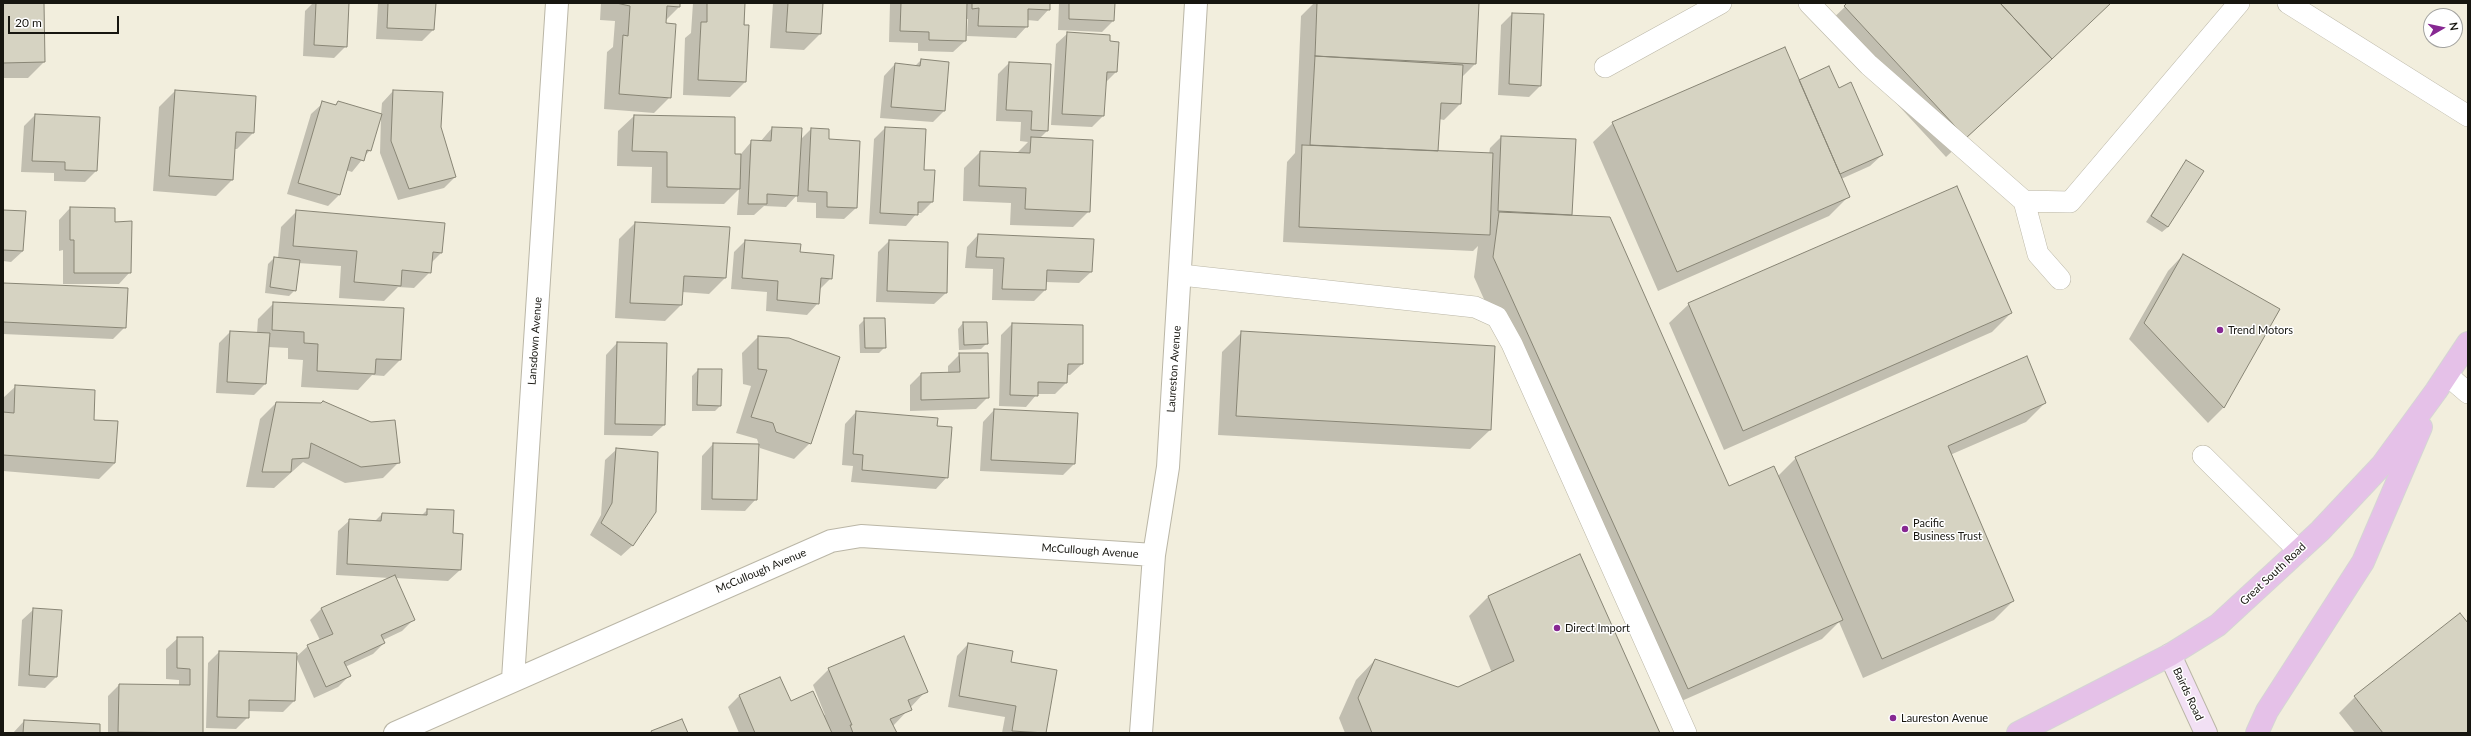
<!DOCTYPE html>
<style>
body{margin:0}
#map{position:relative;width:2471px;height:736px;overflow:hidden;background:#f2eedd;font-family:Lato,sans-serif}
canvas{display:block}
.frame{position:absolute;inset:0;border:4px solid #171610;pointer-events:none}
.north{position:absolute;left:2423px;top:8px;width:40px;height:40px;box-sizing:border-box;background:#fff;border:1px solid #a2a29f;border-radius:50%;rotate:81deg;font-size:11px;font-weight:700;line-height:16px;text-align:center;color:#171610}
.north::after{content:'';display:block;margin:auto;width:14px;height:18px;background:#872892;clip-path:polygon(50% 0,100% 100%,50% 72%,0 100%)}
.scale{position:absolute;left:8px;top:16px;width:111px;height:18px;box-sizing:border-box;border:2px solid #171610;border-top:0;padding-left:5px;font-size:12px;line-height:14px;white-space:nowrap;color:#171610;-webkit-text-stroke:3px #fff;paint-order:stroke}
</style>
<div id="map">
<canvas width="2471" height="736"></canvas>
<div class="frame"></div>
<div class="north">N</div>
<div class="scale">20 m</div>
</div>
<script>
const ctx = document.querySelector('canvas').getContext('2d');
ctx.lineJoin = 'round';
function fill(path, color) { ctx.fillStyle = color; ctx.fill(path, 'evenodd'); }
const poly = rows => new Path2D(rows.map(r => 'M' + r).join(''));
function trace(path, color, width, dash) { ctx.strokeStyle = color; ctx.lineWidth = width; ctx.lineCap = dash ? 'butt' : 'round'; ctx.setLineDash(dash || []); ctx.stroke(path); }
function drawText(font, color, halo, rows, align = 'center') {
  ctx.font = font + ' Lato,sans-serif'; ctx.lineWidth = 3; ctx.setLineDash([]); ctx.textBaseline = 'middle'; ctx.strokeStyle = halo; ctx.fillStyle = color; for (const [text, x, y, turn = 0] of rows) {
    ctx.save(); ctx.translate(x, y); ctx.rotate((+turn || 0) * Math.PI / 180); ctx.textAlign = isNaN(turn) ? turn : align; if (halo) ctx.strokeText(text, 0, 0); ctx.fillText(text, 0, 0); ctx.restore();
  }
}
fill(poly([
 [3,3,43,3,44,62,28,78,3,78],
 [313,3,348,3,346,46,334,58,303,56,305,11],
 [378,3,435,3,433,30,422,41,376,39],
 [601,3,679,3,679,7,665,21,670,97,654,113,604,109,607,52,613,47,615,21,600,20],
 [693,3,744,3,746,81,730,97,683,95,685,38,691,33],
 [773,3,822,3,820,34,804,50,770,48],
 [890,3,1049,3,1049,9,1038,21,1027,20,1027,26,1016,38,967,36,968,19,965,19,965,41,953,52,918,51,918,43,889,42],
 [1059,3,1114,3,1113,21,1102,32,1058,30],
 [1314,3,1478,3,1475,64,1461,78,1460,104,1444,120,1439,119,1437,152,1489,154,1490,148,1501,137,1575,140,1571,214,1569,217,1728,487,1778,476,1796,458,2045,403,2026,422,1950,455,2013,601,1994,620,1863,678,1839,622,1822,639,1668,707,1474,277,1478,246,1473,251,1283,242,1287,162,1295,153,1301,16],
 [1849,3,2111,3,1946,157,1825,26],
 [1512,14,1543,15,1540,86,1529,97,1498,95,1501,25],
 [1068,33,1109,41,1116,72,1105,83,1103,116,1092,127,1051,125,1056,44],
 [921,60,944,111,933,122,880,118,884,76,895,64,915,66],
 [1009,63,1047,131,1039,139,1089,211,1073,227,1010,225,1011,203,963,201,964,168,980,152,1016,154,1028,142,1020,141,1021,122,996,121,998,74],
 [1798,81,1838,89,1882,155,1870,166,1841,179,1848,197,1829,216,1658,291,1593,142,1613,123],
 [175,91,255,97,253,133,237,149,234,149,232,180,216,196,153,191,159,107],
 [393,91,440,127,455,177,444,188,398,200,380,153,381,117,370,150,352,172,346,170,339,195,328,206,287,194,311,114,323,103,334,106,338,102,381,115,382,103],
 [35,115,96,171,85,182,54,181,54,173,21,172,24,126],
 [634,116,734,118,734,155,740,155,752,141,760,142,772,128,800,140,811,129,828,140,859,142,856,208,844,219,816,218,816,203,797,202,797,195,786,207,764,206,754,215,737,215,739,189,724,204,651,203,652,167,617,166,618,131],
 [885,128,923,171,932,202,921,213,917,213,906,226,869,224,874,139],
 [2186,161,2168,227,2162,232,2146,222],
 [70,208,114,223,130,272,119,284,63,284,63,250,59,251,59,220],
 [3,211,23,251,11,262,3,261],
 [297,211,441,253,431,263,430,272,414,288,398,287,384,301,339,298,341,266,298,263,295,290,289,296,265,293,268,264,274,258,278,258,281,227],
 [635,223,725,278,709,294,682,292,681,305,665,321,615,318,619,239],
 [978,235,1091,272,1079,283,1045,282,1045,290,1034,301,992,300,993,269,965,268,967,247],
 [745,241,799,253,831,278,819,290,818,303,807,315,766,311,767,292,731,289,734,252],
 [889,241,946,293,934,304,876,302,878,252],
 [2183,255,2224,407,2208,423,2129,339,2168,271],
 [3,284,125,327,113,339,3,334],
 [274,303,400,360,384,376,372,375,358,390,301,387,303,360,288,359,288,348,268,347,265,384,254,395,216,393,219,343,230,332,257,333,258,319],
 [1689,304,2011,313,1992,332,1724,450,1669,323],
 [865,319,885,347,879,353,860,353,859,325],
 [963,323,987,343,981,349,959,350,958,329],
 [1012,324,1082,364,1070,375,1066,375,1066,383,1055,394,1037,394,1026,407,999,406,1001,335],
 [1242,332,1490,430,1470,449,1218,435,1222,352],
 [758,337,810,443,794,459,760,448,757,439,736,433,751,386,743,384,742,353],
 [617,343,664,425,652,436,604,435,606,355],
 [960,354,988,397,976,409,910,411,910,385,921,374,948,373,948,366],
 [698,370,721,370,720,406,715,411,692,411,692,376],
 [16,386,93,420,115,463,99,479,3,471,3,398],
 [276,403,399,462,383,478,345,483,303,462,274,488,246,487,260,419],
 [994,410,1074,464,1063,475,980,471,983,422],
 [856,412,936,427,947,477,936,489,851,482,853,466,842,465,845,424],
 [713,444,756,499,745,511,701,510,702,456],
 [617,449,633,545,621,556,590,535,601,515,605,460],
 [427,510,452,534,462,535,460,570,448,581,395,578,413,620,402,631,383,640,384,643,373,654,345,667,349,676,338,687,314,698,296,657,308,646,320,640,310,620,322,608,390,578,336,575,338,531,350,520,375,521,382,514,421,516],
 [1580,556,1659,733,1345,733,1339,718,1356,680,1375,660,1459,688,1492,673,1469,616,1488,597],
 [34,609,56,677,45,688,18,686,22,620],
 [2460,614,2468,625,2468,733,2355,733,2339,713,2355,697],
 [178,638,202,638,202,733,108,733,108,696,119,685,179,686,179,680,166,679,166,649],
 [968,644,1009,662,1056,671,1045,733,1002,733,1005,717,948,707,957,656],
 [219,652,294,701,283,712,248,711,248,717,236,729,206,728,208,663],
 [829,669,926,691,893,726,895,733,739,733,728,707,739,696,779,678,790,703,825,715,813,685],
 [24,721,99,733,13,733]
]), '#0003');
const building = poly([
 [3,3,44,3,45,62,3,63,3,3],
 [316,3,349,3,347,47,314,45,316,3],
 [388,3,436,3,434,30,387,28,388,3],
 [616,3,680,3,680,7,667,6,666,23,676,24,671,98,619,94,623,35,628,36,630,6,616,3],
 [707,3,745,3,744,25,749,25,746,82,698,80,701,22,707,22,707,3],
 [788,3,823,3,821,34,786,32,788,3],
 [901,3,967,3,966,41,929,40,929,32,900,31,901,3],
 [972,3,1050,3,1050,10,1028,9,1028,27,978,26,979,8,972,9,972,3],
 [1069,3,1115,3,1114,21,1069,19,1069,3],
 [1317,3,1479,3,1476,64,1315,56,1317,3],
 [1847,3,2000,3,2052,59,1966,138,1844,6,1847,3],
 [2000,3,2111,3,2052,59,2000,3],
 [1512,13,1544,14,1541,86,1509,84,1512,13],
 [1067,32,1110,35,1110,41,1119,42,1117,72,1107,72,1104,116,1062,114,1067,32],
 [1785,47,1850,197,1677,272,1612,122,1785,47],
 [1315,56,1463,65,1461,104,1441,103,1438,151,1310,145,1315,56],
 [921,59,949,62,945,111,891,107,895,63,920,66,921,59],
 [1009,62,1051,64,1048,131,1031,130,1032,111,1006,110,1009,62],
 [1829,66,1839,88,1851,82,1883,155,1840,174,1799,80,1829,66],
 [175,90,256,96,254,133,236,132,233,180,169,176,175,90],
 [393,90,443,92,441,127,456,177,409,189,391,141,393,90],
 [322,101,336,105,338,101,382,114,371,151,367,150,364,161,351,157,340,195,298,183,322,101],
 [35,114,100,117,97,171,65,170,65,162,32,161,35,114],
 [634,115,735,117,735,154,741,154,740,189,667,187,667,152,632,151,634,115],
 [772,127,802,128,798,196,767,194,767,204,748,204,751,140,771,141,772,127],
 [885,127,926,129,924,170,935,170,933,202,918,202,918,215,880,213,885,127],
 [811,128,829,129,829,139,860,141,857,208,827,207,827,192,808,191,811,128],
 [1501,136,1576,139,1572,215,1498,211,1501,136],
 [1031,137,1093,140,1090,212,1025,209,1026,188,979,186,980,151,1030,153,1031,137],
 [1302,145,1493,153,1490,235,1299,227,1302,145],
 [2186,160,2204,171,2168,227,2151,216,2186,160],
 [1957,186,2012,313,1743,431,1688,303,1957,186],
 [70,207,115,208,115,222,132,221,131,273,74,273,74,240,70,240,70,207],
 [3,210,26,211,23,251,3,250,3,210],
 [296,210,445,223,442,253,433,252,431,273,402,270,401,286,354,282,357,251,293,246,296,210],
 [1499,212,1610,217,1729,486,1774,466,1843,620,1688,689,1493,257,1499,212],
 [635,222,730,227,726,278,684,276,682,305,630,303,635,222],
 [978,234,1094,239,1092,272,1047,270,1046,290,1002,289,1004,258,976,257,978,234],
 [745,240,801,244,800,252,834,255,832,279,821,278,819,304,777,300,778,281,742,278,745,240],
 [889,240,948,242,947,293,887,291,889,240],
 [2183,254,2280,309,2224,408,2144,323,2183,254],
 [274,257,300,260,296,291,270,287,274,257],
 [3,283,128,288,126,328,3,322,3,283],
 [273,302,404,308,401,360,376,359,375,374,317,371,318,344,304,343,304,332,272,330,273,302],
 [864,318,885,318,886,348,865,348,864,318],
 [963,322,987,322,988,344,964,345,963,322],
 [1012,323,1083,325,1083,364,1068,364,1067,383,1038,382,1038,396,1010,395,1012,323],
 [230,331,270,333,266,384,227,382,230,331],
 [1241,331,1495,346,1491,430,1236,416,1241,331],
 [758,336,789,338,840,357,811,444,776,432,773,423,751,417,767,370,758,369,758,336],
 [617,342,667,343,665,425,615,424,617,342],
 [959,353,988,353,989,398,921,400,921,373,960,372,959,353],
 [2027,356,2046,403,1948,446,2014,601,1882,659,1795,457,2027,356],
 [698,369,722,369,721,406,697,405,698,369],
 [15,385,95,390,94,420,118,421,115,463,3,455,3,412,14,413,15,385],
 [323,401,371,422,395,420,400,463,361,467,311,443,309,458,292,459,291,472,262,472,276,402,321,403,323,401],
 [994,409,1078,413,1075,464,991,460,994,409],
 [856,411,938,418,937,426,952,427,948,478,862,470,863,455,853,454,856,411],
 [713,443,759,444,757,500,712,499,713,443],
 [616,448,658,452,656,512,633,546,601,523,612,503,616,448],
 [427,509,454,510,453,533,463,534,461,570,347,564,349,519,381,521,382,513,427,515,427,509],
 [1580,554,1660,733,1372,733,1358,698,1375,659,1458,687,1514,661,1488,596,1580,554],
 [395,575,415,620,381,635,385,643,344,662,351,676,326,687,307,645,333,634,321,608,395,575],
 [33,608,62,610,57,677,29,675,33,608],
 [2460,613,2468,623,2468,733,2383,733,2354,696,2460,613],
 [904,636,928,692,908,700,912,710,890,719,897,733,853,733,850,725,852,725,828,668,904,636],
 [177,637,203,637,203,733,118,732,119,684,190,685,190,669,177,668,177,637],
 [968,643,1013,651,1011,662,1057,670,1046,733,1012,731,1016,706,959,696,968,643],
 [219,651,297,653,295,701,249,700,249,718,217,717,219,651],
 [780,677,791,701,813,691,832,733,755,733,739,695,780,677],
 [682,719,688,733,652,733,651,731,682,719],
 [24,720,100,724,100,733,23,733,24,720]
]);
fill(building, '#d6d3c2');
trace(building, '#888575', 1);
const service = poly([
 [1809,3,1869,65,2024,201,2070,202,2239,3],
 [2288,3,2468,116],
 [1605,67,1721,3],
 [2024,201,2038,254,2060,279],
 [1181,275,1475,307,1497,317,1512,344,1686,733],
 [2447,375,2468,393],
 [2203,456,2299,551]
]);
const minor = poly([
 [513,679,557,3],
 [395,733,831,541,861,536,1154,555],
 [1141,733,1154,555,1168,467,1196,3]
]);
const secondary = poly([
 [2170,655,2206,733]
]);
const primary = poly([
 [2018,733,2170,655,2218,625,2320,531,2382,465,2436,391,2468,343],
 [2257,733,2267,711,2363,562,2421,427]
]);
trace(service, '#bab6a6', 22);
trace(minor, '#bab6a6', 24);
trace(secondary, '#bab6a6', 24);
trace(primary, '#d5d5d4', 24);
trace(service, '#fff', 21);
trace(minor, '#fff', 22);
trace(secondary, '#f2e0f4', 22);
trace(primary, '#e5c1e8', 22);
for (const [x, y, r, color] of [
 [2220,330,4,"#872892"],
 [1905,529,4,"#872892"],
 [1557,628,4,"#872892"],
 [1893,718,4,"#872892"]
]) { const dot = new Path2D(); dot.arc(x, y, r, 0, 2 * Math.PI); ctx.fillStyle = color; ctx.fill(dot); trace(dot, '#fff', 1.5); }
drawText('11px', '#171610', '#fff', [
 ["Trend Motors",2228,330],
 ["Pacific",1913,523],
 ["Business Trust",1913,536],
 ["Direct Import",1565,628],
 ["Laureston Avenue",1901,718]
], 'left');
drawText('11px', '#171610', '#fff', [
 ["Lansdown Avenue",535,341,-86],
 ["Laureston Avenue",1174,369,-86],
 ["McCullough Avenue",1090,551,4],
 ["McCullough Avenue",761,571,-23],
 ["Great South Road",2273,574,-43],
 ["Bairds Road",2188,694,65]
]);
</script>
